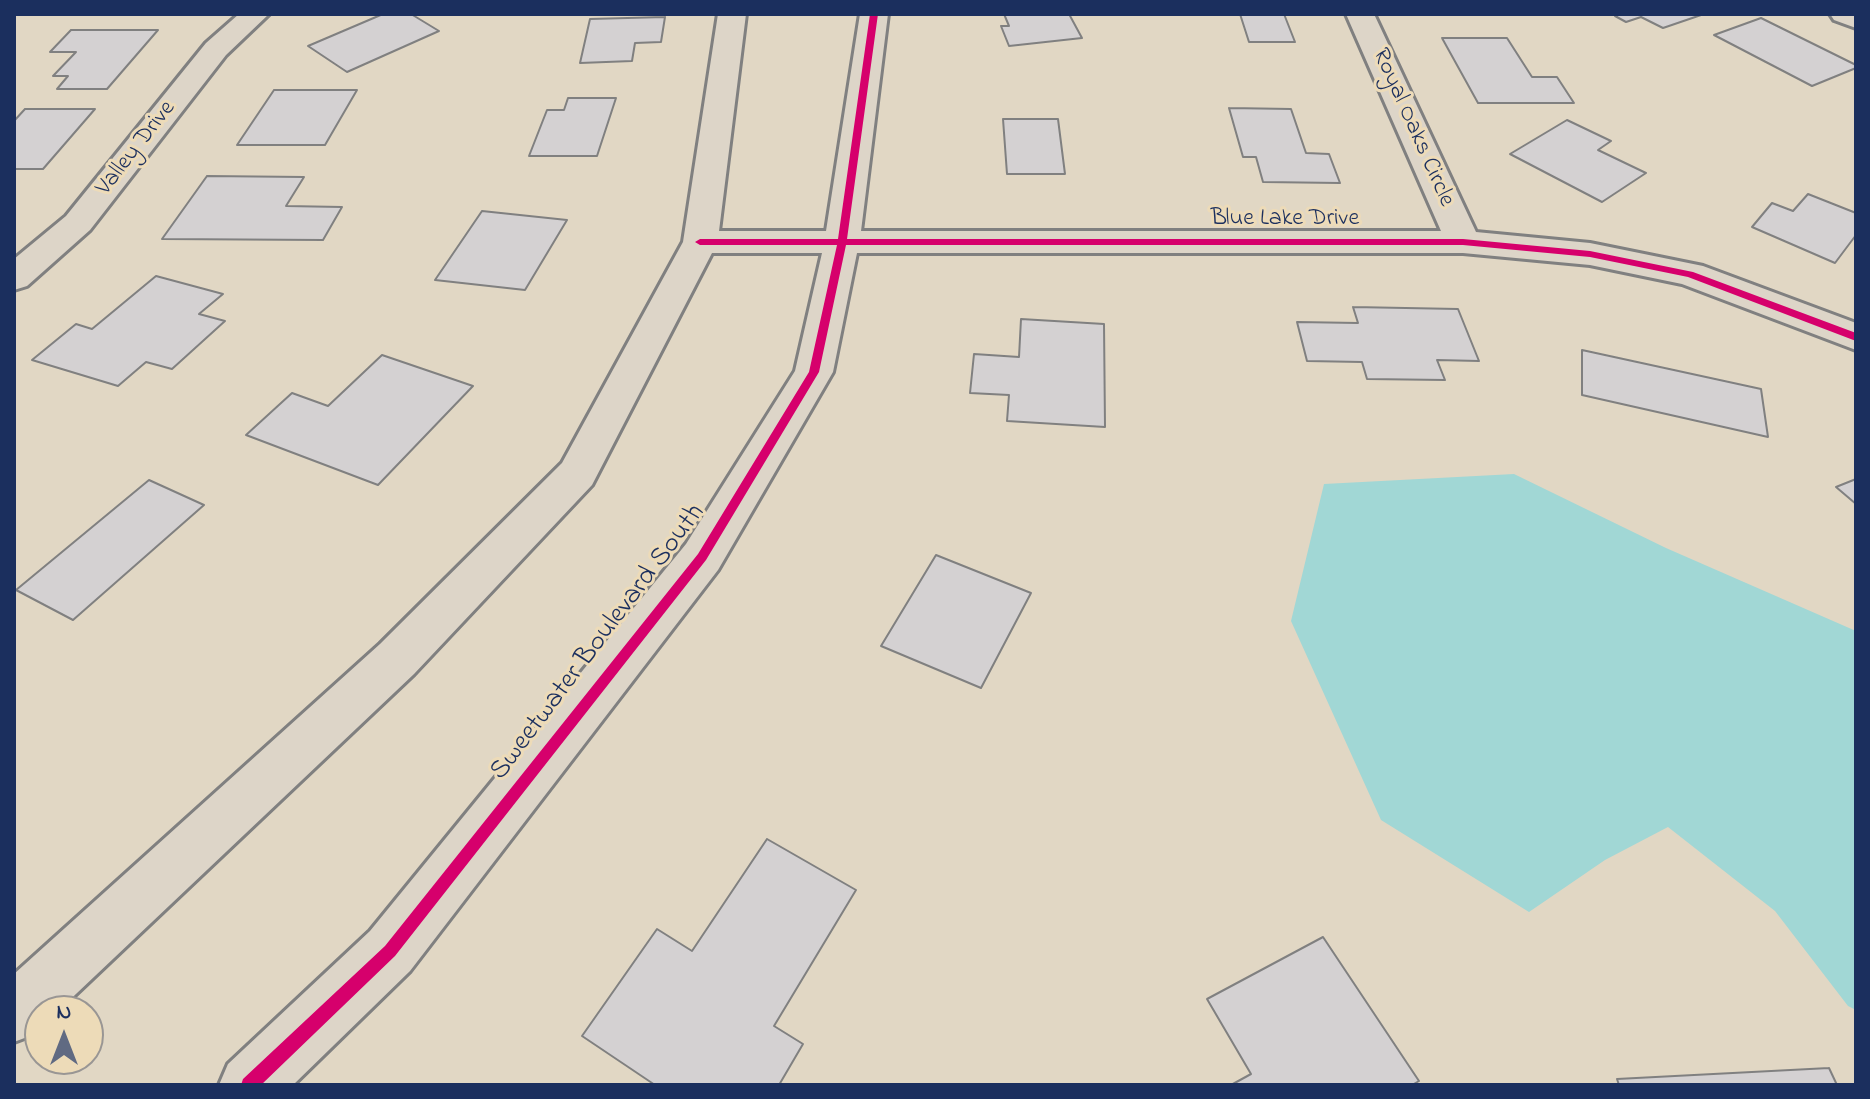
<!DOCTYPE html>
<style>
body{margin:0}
#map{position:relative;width:1870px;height:1099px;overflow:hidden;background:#e1d7c4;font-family:"Indie Flower",sans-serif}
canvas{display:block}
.frame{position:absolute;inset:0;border:16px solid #1b2f5e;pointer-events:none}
.north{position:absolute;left:24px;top:995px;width:80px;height:80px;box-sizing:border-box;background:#eddbb8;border:2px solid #999694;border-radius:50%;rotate:0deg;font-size:22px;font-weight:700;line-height:32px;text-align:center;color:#1b2f5e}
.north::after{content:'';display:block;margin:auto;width:28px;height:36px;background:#606a82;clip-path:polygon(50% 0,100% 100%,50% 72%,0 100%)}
</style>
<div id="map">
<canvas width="1870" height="1099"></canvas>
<div class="frame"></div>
<div class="north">N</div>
</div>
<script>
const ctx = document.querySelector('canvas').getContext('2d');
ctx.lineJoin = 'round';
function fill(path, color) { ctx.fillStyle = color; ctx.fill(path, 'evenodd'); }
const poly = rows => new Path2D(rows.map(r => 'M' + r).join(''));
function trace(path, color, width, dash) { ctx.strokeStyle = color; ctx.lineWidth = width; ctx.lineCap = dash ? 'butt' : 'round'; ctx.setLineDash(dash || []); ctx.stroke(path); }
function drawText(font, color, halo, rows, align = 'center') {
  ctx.font = font + ' "Indie Flower",sans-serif'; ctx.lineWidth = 6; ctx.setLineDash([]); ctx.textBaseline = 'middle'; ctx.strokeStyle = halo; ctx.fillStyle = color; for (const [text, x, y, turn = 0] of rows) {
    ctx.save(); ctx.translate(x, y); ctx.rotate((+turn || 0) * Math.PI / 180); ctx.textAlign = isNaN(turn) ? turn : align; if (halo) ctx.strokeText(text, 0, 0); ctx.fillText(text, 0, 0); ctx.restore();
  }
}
fill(poly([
 [1514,474,1666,548,1856,631,1856,1010,1848,1006,1775,911,1668,827,1605,860,1529,912,1381,820,1291,621,1324,484]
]), '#a1d7d5');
const building = poly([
 [383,14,411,14,439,31,347,72,308,46,383,14],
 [1004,14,1069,14,1082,38,1009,46,1001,26,1009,26,1004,14],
 [1240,14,1284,14,1295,42,1249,42,1240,14],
 [1621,14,1704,14,1663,28,1641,17,1626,22,1615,16,1621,14],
 [665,17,661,42,635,43,632,61,580,63,590,19,665,17],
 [1761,18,1856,65,1856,68,1812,86,1714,35,1761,18],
 [71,30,158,30,107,89,57,89,68,76,53,76,76,52,50,52,71,30],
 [1442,38,1507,38,1532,77,1557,77,1574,103,1478,103,1442,38],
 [274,90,357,90,325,145,237,145,274,90],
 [568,98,616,98,597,156,529,156,547,110,564,110,568,98],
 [1229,108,1291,109,1306,153,1329,154,1340,183,1263,182,1256,157,1243,157,1229,108],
 [25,109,95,109,43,169,14,169,14,121,25,109],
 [1003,119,1058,119,1065,174,1007,174,1003,119],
 [1567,120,1611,141,1598,150,1646,173,1602,202,1510,154,1567,120],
 [207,176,304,177,286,206,342,207,323,240,162,239,207,176],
 [1808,194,1856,213,1856,235,1835,263,1752,227,1772,203,1793,211,1808,194],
 [482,211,567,220,525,290,435,280,482,211],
 [156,276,223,294,199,314,225,321,172,369,146,362,118,386,32,360,76,324,92,329,156,276],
 [1353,307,1458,309,1479,361,1437,360,1445,380,1367,379,1362,362,1307,361,1297,322,1358,323,1353,307],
 [1021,319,1104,324,1105,427,1007,421,1009,395,970,393,974,354,1019,357,1021,319],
 [1582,350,1761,389,1768,437,1582,395,1582,350],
 [382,355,473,386,378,485,246,435,292,393,328,406,382,355],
 [1856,479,1856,504,1836,487,1856,479],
 [149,480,204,505,73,620,16,590,149,480],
 [936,555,1031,593,981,688,881,646,936,555],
 [767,839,856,890,774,1026,803,1044,779,1085,655,1085,582,1036,657,929,692,951,767,839],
 [1323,937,1419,1081,1412,1085,1231,1085,1251,1074,1207,999,1323,937],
 [1829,1068,1837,1085,1619,1085,1617,1079,1829,1068]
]);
fill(building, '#d4d1d2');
trace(building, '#808080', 2);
const minor = poly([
 [239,14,269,14,226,55,90,230,27,286,14,290,14,259,66,216,206,43,239,14],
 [718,14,746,14,719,231,826,231,860,14,888,14,861,231,1441,231,1346,14,1374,14,1476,232,1590,243,1703,266,1856,323,1856,350,1682,284,1590,265,1463,253,857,253,833,372,718,570,410,971,293,1085,219,1085,228,1064,370,931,686,544,795,371,822,253,712,253,592,485,414,674,58,1011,40,1011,40,1029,35,1034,14,1042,14,974,380,644,562,463,683,242,718,14],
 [1830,14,1856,14,1856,28,1834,20,1830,14]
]);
trace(minor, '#808080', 6);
fill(minor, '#ddd5c8');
fill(poly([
 [870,14,878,14,847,239,1463,239,1590,251,1693,272,1856,333,1856,341,1688,277,1590,257,1463,245,846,245,819,372,706,560,395,956,261,1085,241,1085,243,1079,385,946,698,554,809,372,837,245,700,245,695,242,700,239,838,239,870,14]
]), '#d6006c');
drawText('24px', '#1b2f5e', '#eddbb8', [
 ["Royal Oaks Circle",1412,128,66],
 ["Valley Drive",137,149,-52],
 ["Blue Lake Drive",1285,220]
]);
drawText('28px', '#1b2f5e', '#eddbb8', [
 ["Sweetwater Boulevard South",599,643,-53]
]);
</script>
